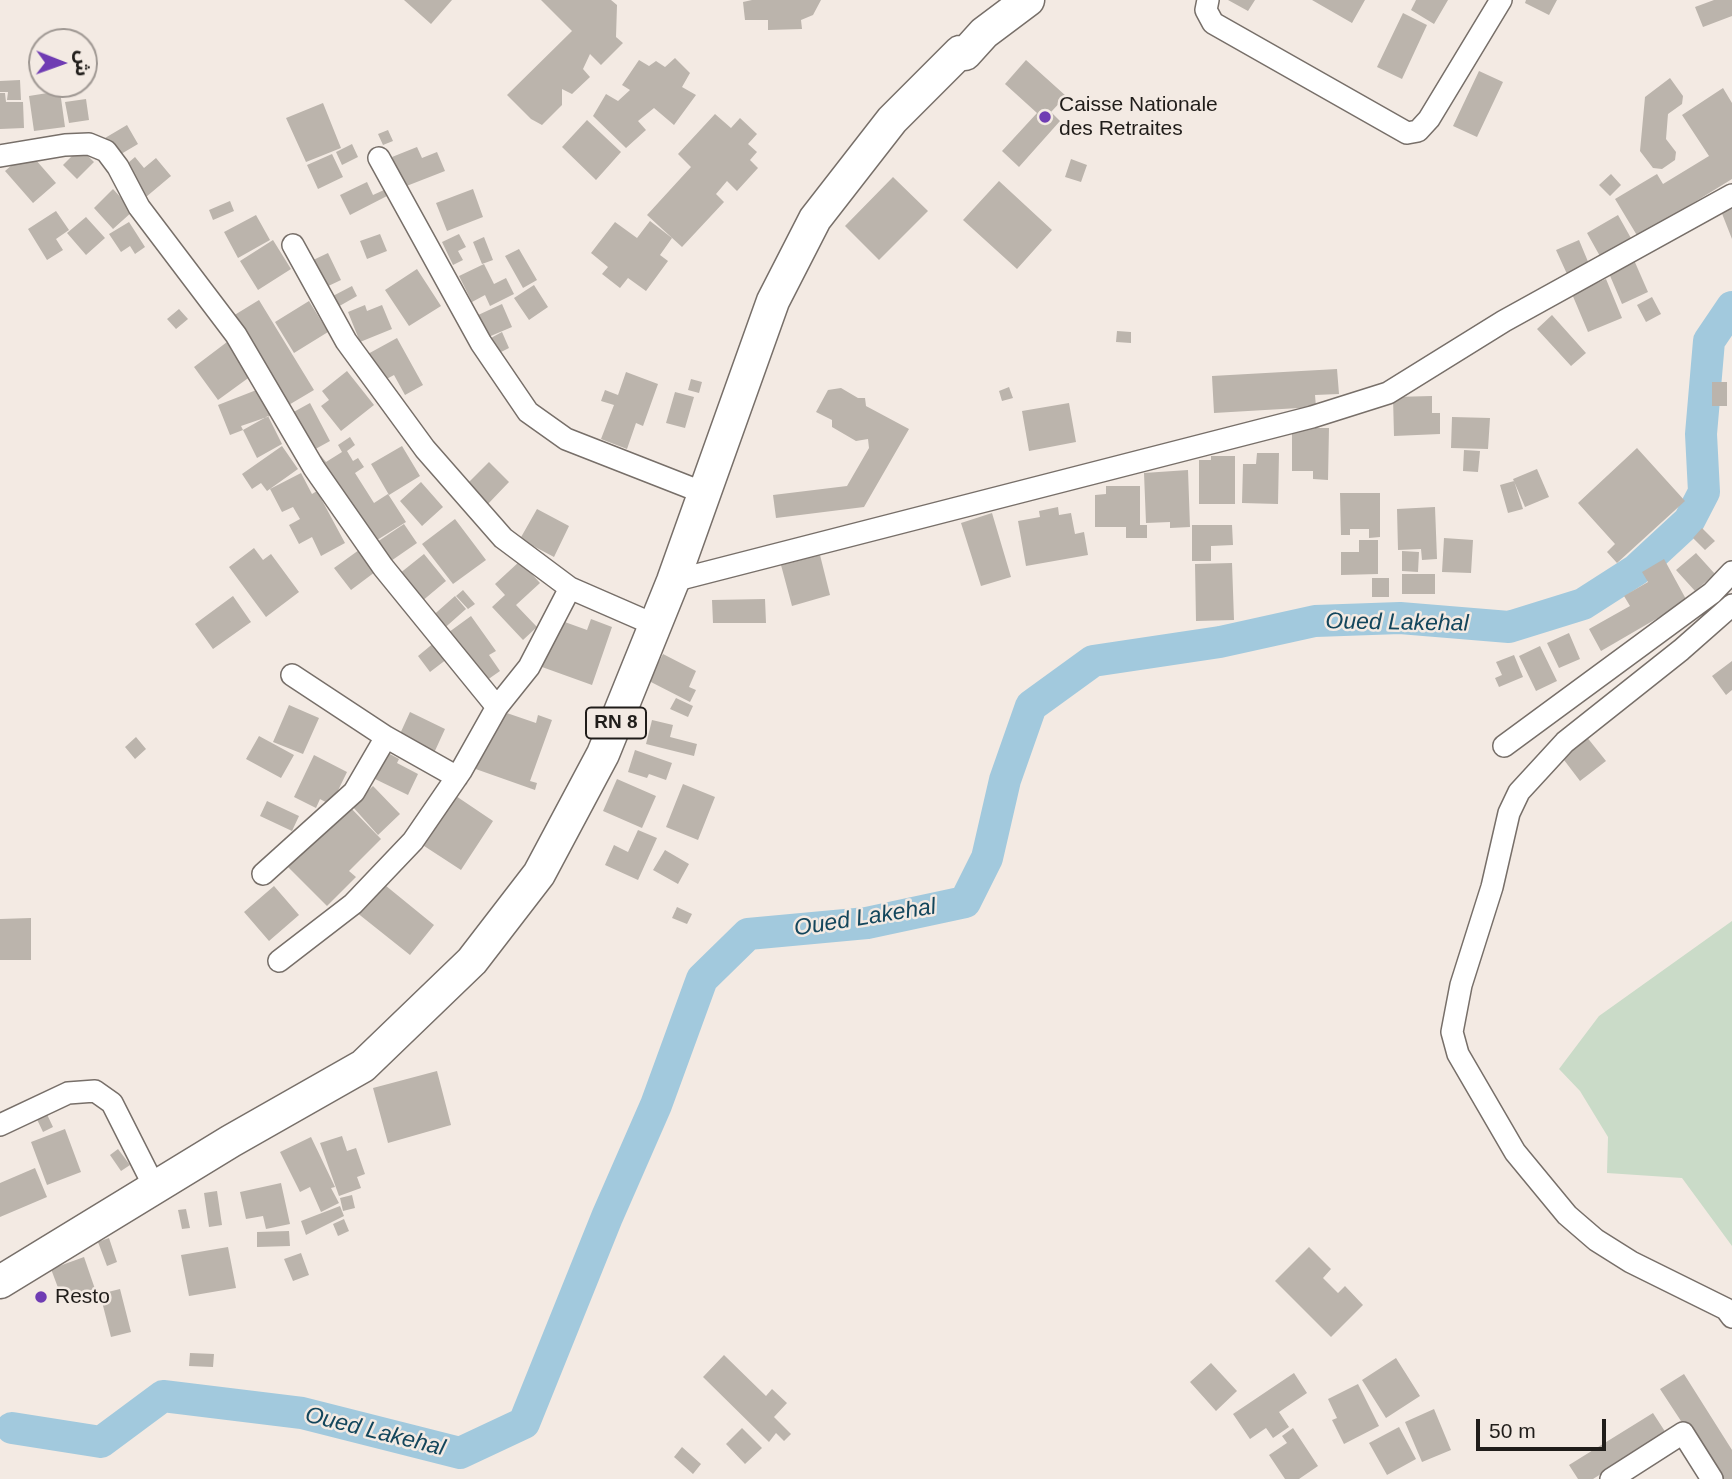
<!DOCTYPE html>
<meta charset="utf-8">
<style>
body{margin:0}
#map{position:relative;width:1732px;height:1479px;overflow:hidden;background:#f3eae3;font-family:Helvetica,"Noto Sans Arabic",sans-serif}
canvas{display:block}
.north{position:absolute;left:28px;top:28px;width:70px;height:70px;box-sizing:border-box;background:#f3eae3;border:2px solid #9f9893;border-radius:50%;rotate:91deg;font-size:19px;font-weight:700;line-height:28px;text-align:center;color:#201d1a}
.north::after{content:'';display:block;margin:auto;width:24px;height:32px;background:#6f3cb3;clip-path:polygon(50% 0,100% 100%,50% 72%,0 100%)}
.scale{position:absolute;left:1476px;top:1419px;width:130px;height:32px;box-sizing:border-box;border:4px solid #201d1a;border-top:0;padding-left:9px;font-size:21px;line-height:24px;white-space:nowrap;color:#201d1a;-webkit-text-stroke:5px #f3eae3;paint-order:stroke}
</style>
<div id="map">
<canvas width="1732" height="1479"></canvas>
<div class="north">ش</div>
<div class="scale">50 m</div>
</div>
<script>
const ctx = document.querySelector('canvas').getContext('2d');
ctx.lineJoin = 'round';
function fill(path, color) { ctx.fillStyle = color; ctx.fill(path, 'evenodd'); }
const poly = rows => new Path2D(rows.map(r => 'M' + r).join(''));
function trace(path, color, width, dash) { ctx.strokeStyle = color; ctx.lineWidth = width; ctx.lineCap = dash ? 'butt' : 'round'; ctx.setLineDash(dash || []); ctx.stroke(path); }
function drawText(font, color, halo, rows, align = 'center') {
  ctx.font = font + ' Helvetica,sans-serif'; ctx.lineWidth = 5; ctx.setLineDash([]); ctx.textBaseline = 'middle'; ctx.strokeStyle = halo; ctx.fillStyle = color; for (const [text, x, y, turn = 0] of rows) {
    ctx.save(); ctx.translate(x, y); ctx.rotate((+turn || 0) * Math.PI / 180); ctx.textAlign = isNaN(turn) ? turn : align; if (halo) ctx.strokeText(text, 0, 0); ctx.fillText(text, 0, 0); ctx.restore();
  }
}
fill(poly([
 [1732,921,1732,1246,1682,1178,1607,1173,1608,1137,1580,1091,1559,1069,1599,1016]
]), '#cadbc8');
trace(poly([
 [12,1428,101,1442,163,1396,302,1413,460,1453,524,1423,607,1217,656,1105,702,979,748,934,867,923,965,902,987,858,1005,780,1031,706,1093,661,1220,642,1315,621,1400,618,1509,627,1583,604,1636,570,1689,521,1704,492,1701,434,1709,341,1732,307]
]), '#a2c9dd', 32);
fill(poly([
 [404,0,452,0,431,24],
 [541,0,611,0,617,5,616,37,623,43,601,65,590,54,583,69,590,77,572,94,562,89,562,105,542,125,531,119,507,95,572,31],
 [752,0,821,0,813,15,801,20,802,29,768,30,768,20,745,20,743,2],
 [1228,0,1255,0,1248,11],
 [1312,0,1365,0,1352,23],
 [1416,0,1448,0,1434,24,1411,10],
 [1526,0,1557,0,1549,15,1525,3],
 [1714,0,1732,0,1732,16,1703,27,1695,7],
 [1403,13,1427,25,1402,79,1377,67],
 [675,58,690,73,682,87,696,95,674,125,654,108,638,121,646,130,626,148,593,116,606,94,618,101,630,90,622,85,639,60,649,66,656,61,665,67],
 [1026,60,1066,96,1051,112,1060,121,1019,167,1002,151,1037,113,1005,84],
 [1479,71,1503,82,1477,137,1453,126],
 [1670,78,1683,96,1682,104,1668,114,1666,139,1676,152,1675,160,1662,169,1653,168,1640,151,1645,97],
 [20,80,21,100,7,100,8,92,0,92,0,81],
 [1723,88,1732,103,1732,179,1638,237,1615,199,1657,174,1663,184,1709,156,1682,115],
 [60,91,65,127,34,131,29,96],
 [0,93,5,93,6,102,23,102,24,128,0,129],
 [86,99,89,120,69,123,65,102],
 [323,103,341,148,306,162,286,118],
 [715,114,731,128,740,118,757,134,748,144,757,152,750,160,758,168,737,191,727,181,716,194,724,202,682,247,647,215,691,167,678,154],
 [587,120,621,152,596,180,562,147],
 [127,125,138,144,116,157,105,138],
 [388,130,393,141,383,145,378,134],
 [352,144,358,157,342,165,336,152],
 [417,147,422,158,437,152,445,171,404,187,392,157],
 [80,148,94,162,77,179,63,165],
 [28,151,56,183,33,203,5,171],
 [332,154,343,177,318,189,307,165],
 [135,157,144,168,156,158,171,176,146,197,121,169],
 [1071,159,1087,165,1081,182,1065,177],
 [1611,174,1621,185,1610,196,1599,185],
 [893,177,928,211,879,260,845,226],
 [999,181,1052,230,1017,269,963,220],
 [367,182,373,195,384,190,387,196,350,215,340,195],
 [113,189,133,211,113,229,94,208],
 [473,189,483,217,447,231,436,203],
 [230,201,234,211,213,220,209,210],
 [1732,207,1732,239,1721,211],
 [56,211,69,230,56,239,63,250,47,260,28,229],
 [256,215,270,240,238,258,224,232],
 [1618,215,1632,240,1601,258,1587,233],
 [86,217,105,238,86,255,67,233],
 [650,221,672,238,660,255,668,261,646,291,628,278,620,288,602,274,608,267,591,253,615,222,637,238],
 [129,222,145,247,135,254,130,246,121,252,109,234],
 [380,234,387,251,367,259,360,241],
 [459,234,466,247,458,251,463,260,453,265,442,242],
 [484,237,493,260,482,264,473,242],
 [273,240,291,269,258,290,240,261],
 [1579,240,1589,264,1567,274,1556,250],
 [519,249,537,280,523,288,505,256],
 [328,253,341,280,322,289,309,262],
 [1634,260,1648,292,1622,304,1608,271],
 [484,264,494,284,506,278,514,294,490,306,485,295,472,302,459,276],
 [417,269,441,306,409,326,385,290],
 [1606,279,1622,318,1588,332,1572,294],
 [534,285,548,307,529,320,514,298],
 [352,286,357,296,336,308,331,297],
 [1652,297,1661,314,1646,322,1637,305],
 [259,300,314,390,287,406,228,319],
 [309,301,328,332,294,353,275,322],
 [502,304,512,327,486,338,476,316],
 [365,305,367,311,382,305,392,329,360,342,348,312],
 [179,309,188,319,176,329,167,319],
 [1552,315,1586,353,1571,366,1537,329],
 [1117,331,1131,332,1131,343,1116,342],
 [502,332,509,348,497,354,489,339],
 [397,338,423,385,405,395,394,375,381,382,366,355],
 [227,342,251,376,218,400,194,367],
 [1337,369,1339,394,1315,395,1316,407,1214,413,1212,376],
 [347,371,374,405,341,431,321,406,329,400,322,391],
 [626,372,658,384,643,426,636,423,627,449,601,439,614,405,601,401,605,390,618,395],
 [691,379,702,382,699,393,688,390],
 [1712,382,1727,382,1727,406,1712,406],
 [1009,387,1013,398,1002,401,999,391],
 [841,388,858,398,865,398,866,406,909,429,864,507,776,518,773,495,847,486,869,448,868,439,856,441,832,427,832,420,816,412,828,390],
 [259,389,270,416,241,426,243,430,230,435,218,405],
 [675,392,694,397,685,428,666,423],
 [1432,396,1432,413,1440,413,1440,434,1394,436,1393,397],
 [310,403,330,441,310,452,290,414],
 [1069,403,1076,442,1029,451,1022,411],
 [268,416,282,444,257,458,243,430],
 [1452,417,1490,418,1488,449,1451,448],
 [1292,428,1329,428,1328,480,1313,479,1313,471,1292,471],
 [350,437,355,445,347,451,353,461,358,458,364,467,355,473,374,503,388,494,406,522,369,545,314,460,321,456,326,462,342,452,338,445],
 [282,446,298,469,267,491,261,483,252,489,242,474],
 [402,446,420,476,389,495,371,464],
 [1637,448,1685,501,1617,563,1607,552,1615,544,1578,503],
 [1464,450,1480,451,1478,472,1463,471],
 [1257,453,1279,453,1278,504,1242,503,1243,464,1256,464],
 [1211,456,1235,456,1235,504,1199,504,1199,460,1211,460],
 [489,462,509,482,487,505,466,485],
 [1537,469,1549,497,1525,507,1513,479],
 [1188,470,1190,527,1170,528,1170,522,1146,523,1144,473],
 [301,473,312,494,317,491,345,543,321,556,312,537,299,544,289,525,300,519,293,507,282,512,270,489],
 [1514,481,1523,509,1508,513,1500,485],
 [421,482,443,507,422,526,400,501],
 [1106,486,1140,486,1140,525,1147,525,1147,538,1126,538,1126,527,1095,527,1095,495,1106,494],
 [1340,493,1380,493,1380,537,1369,538,1369,529,1350,529,1350,535,1341,535],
 [1058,507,1059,515,1071,513,1075,534,1084,532,1088,555,1026,566,1018,521,1040,517,1039,511],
 [1435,507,1437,559,1422,560,1421,549,1398,550,1397,509],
 [537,509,569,526,554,557,520,539],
 [992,513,1011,577,981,586,961,523],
 [455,519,486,560,453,584,422,544],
 [404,524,417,543,388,563,374,544],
 [1192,525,1232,525,1233,545,1211,546,1211,561,1192,561],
 [1702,528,1715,541,1705,550,1693,538],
 [1444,538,1473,540,1471,573,1442,572],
 [1359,540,1378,540,1378,574,1341,575,1341,552,1359,552],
 [254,548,263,560,271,554,299,592,266,617,229,567],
 [359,550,375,572,351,590,334,568],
 [1402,551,1419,552,1418,572,1402,571],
 [1696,553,1715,574,1695,591,1676,570],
 [424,554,446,581,421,602,399,574],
 [820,555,830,595,792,606,781,565],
 [1664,559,1687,601,1601,651,1589,629,1630,606,1624,596,1648,582,1642,572],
 [520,561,540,583,516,605,537,627,523,640,492,607,505,595,495,584],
 [1232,563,1234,620,1196,621,1195,564],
 [1402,574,1435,574,1435,594,1402,594],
 [1372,578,1389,578,1389,597,1372,597],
 [463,590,475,604,468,609,456,596],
 [233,596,251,622,213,649,195,624],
 [455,596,466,609,440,632,429,619],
 [765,599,766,623,713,623,712,600],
 [471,616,496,651,489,655,500,671,480,685,445,635],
 [591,619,612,627,592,685,542,667,562,621,587,630],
 [1569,633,1580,659,1559,668,1547,643],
 [435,642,447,659,430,672,418,656],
 [1540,646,1557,681,1536,691,1519,656],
 [663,654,696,671,689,687,696,690,690,702,649,681],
 [1514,655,1523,677,1499,687,1495,678,1502,675,1496,662],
 [1732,661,1732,690,1726,695,1712,676],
 [676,698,693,706,688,717,670,709],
 [289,705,319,718,303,754,273,742],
 [498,710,536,723,538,715,552,720,530,781,537,783,535,790,470,767,474,756,481,759],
 [410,712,445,729,434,753,399,736],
 [652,720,673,725,670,737,697,744,694,756,646,744],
 [259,736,294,755,281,778,246,759],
 [1586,736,1606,761,1580,781,1561,756],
 [136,737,146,749,135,759,125,747],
 [635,750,672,763,666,780,649,774,647,778,628,772],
 [388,753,399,759,397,763,418,774,408,795,375,779],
 [314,755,347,772,331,805,320,799,316,808,294,797],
 [617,779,656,796,642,828,603,811],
 [683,784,715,797,698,840,666,827],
 [373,786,400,814,378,835,352,806],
 [450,792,493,821,461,870,418,842],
 [267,801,299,816,292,831,260,816],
 [347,804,381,839,349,871,356,877,327,906,286,865],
 [638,830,657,838,638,880,605,865,614,845,628,852],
 [665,850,689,864,678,884,653,870],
 [380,881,434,925,410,955,356,912],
 [274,886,299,915,269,941,244,912],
 [677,907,692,914,687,924,672,918],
 [31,918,31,960,0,960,0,919],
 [437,1071,451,1125,388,1143,373,1088],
 [44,1108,53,1127,43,1132,34,1113],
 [65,1129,81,1172,47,1185,31,1142],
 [342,1136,347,1151,356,1148,365,1174,357,1177,361,1188,339,1196,320,1143],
 [311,1137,335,1187,331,1188,339,1203,321,1212,310,1187,300,1192,280,1152],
 [118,1149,130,1165,121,1171,110,1155],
 [35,1168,47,1197,0,1217,0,1183],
 [281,1183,290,1224,266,1229,263,1216,246,1219,240,1192],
 [217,1191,222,1225,209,1227,204,1193],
 [352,1195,355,1208,343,1211,340,1198],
 [340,1206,344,1216,306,1235,301,1221],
 [186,1209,190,1228,182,1229,178,1210],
 [344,1219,349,1231,338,1236,333,1224],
 [289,1231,290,1246,257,1247,257,1232],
 [109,1238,117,1262,107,1266,98,1242],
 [228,1247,236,1288,189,1296,181,1255],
 [1309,1247,1331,1269,1323,1278,1338,1293,1345,1286,1363,1305,1331,1337,1275,1281],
 [301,1253,309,1275,293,1281,284,1259],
 [84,1257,95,1289,63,1301,51,1269],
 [120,1289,131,1332,111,1337,100,1294],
 [190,1353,214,1354,213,1367,189,1366],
 [724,1355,766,1396,772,1389,787,1403,774,1417,791,1434,784,1441,776,1433,769,1442,703,1377],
 [1396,1358,1420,1396,1386,1418,1362,1380],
 [1211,1363,1237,1391,1216,1411,1190,1382],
 [1294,1373,1307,1393,1279,1412,1289,1427,1273,1438,1266,1428,1250,1439,1233,1414],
 [1684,1374,1732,1450,1732,1479,1719,1479,1660,1389],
 [1358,1384,1379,1426,1344,1444,1332,1420,1337,1418,1328,1399],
 [1434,1409,1451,1450,1422,1462,1405,1422],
 [1653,1413,1666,1433,1593,1479,1578,1479,1569,1465],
 [1399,1427,1416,1459,1387,1475,1369,1443],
 [742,1428,762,1448,745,1464,726,1444],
 [1293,1428,1318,1466,1299,1479,1285,1479,1269,1455,1287,1443,1282,1436],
 [682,1447,701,1464,693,1474,674,1457]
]), '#bbb4ac');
const minor = poly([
 [1208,0,1206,10,1213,23,1407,133,1418,131,1429,119,1501,0],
 [0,156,65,145,89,144,106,151,118,167,139,207,236,335,314,468,383,567,497,707],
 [379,158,481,343,528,412,566,439,704,493],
 [293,245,346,341,425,449,503,538,570,588,655,625],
 [673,581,1312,417,1388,393,1504,321,1732,195],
 [1732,605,1681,650,1565,742,1519,792,1509,813,1492,887,1461,985,1452,1032,1458,1054,1515,1152,1567,1215,1596,1240,1631,1262,1726,1309,1732,1317],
 [292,675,386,737,457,777],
 [1504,746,1712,593,1732,572],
 [263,874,354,792,386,737],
 [279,961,353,904,413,841,461,771,497,707,529,667,570,588],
 [0,1125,68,1093,95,1091,112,1103,155,1188],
 [1611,1479,1683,1433,1712,1479]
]);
const highway = poly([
 [0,1282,231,1141,363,1066,472,961,539,874,603,754,673,581,773,301,815,219,892,120,960,52,965,54,984,33,1028,0]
]);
trace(minor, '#776f69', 24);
trace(highway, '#776f69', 35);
trace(minor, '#fff', 21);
trace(highway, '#fff', 32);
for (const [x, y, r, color] of [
 [1045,117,7,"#6f3cb3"],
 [41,1297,7,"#6f3cb3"]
]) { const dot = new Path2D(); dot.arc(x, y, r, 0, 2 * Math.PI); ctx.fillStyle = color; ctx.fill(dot); trace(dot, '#f3eae3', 2.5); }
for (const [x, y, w] of [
 [616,723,60]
]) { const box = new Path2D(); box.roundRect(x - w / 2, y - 15.5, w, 31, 5); ctx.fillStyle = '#f3eae3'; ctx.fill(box); trace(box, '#201d1a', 2); }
drawText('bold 19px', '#201d1a', null, [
 ["RN 8",616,723]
]);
drawText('21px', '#201d1a', '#f3eae3', [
 ["Caisse Nationale",1059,105],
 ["des Retraites",1059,129],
 ["Resto",55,1297]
], 'left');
drawText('italic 23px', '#13465c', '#f3eae3', [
 ["Oued Lakehal",1397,623,1],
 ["Oued Lakehal",865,918,-9],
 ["Oued Lakehal",375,1432,14]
]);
</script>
